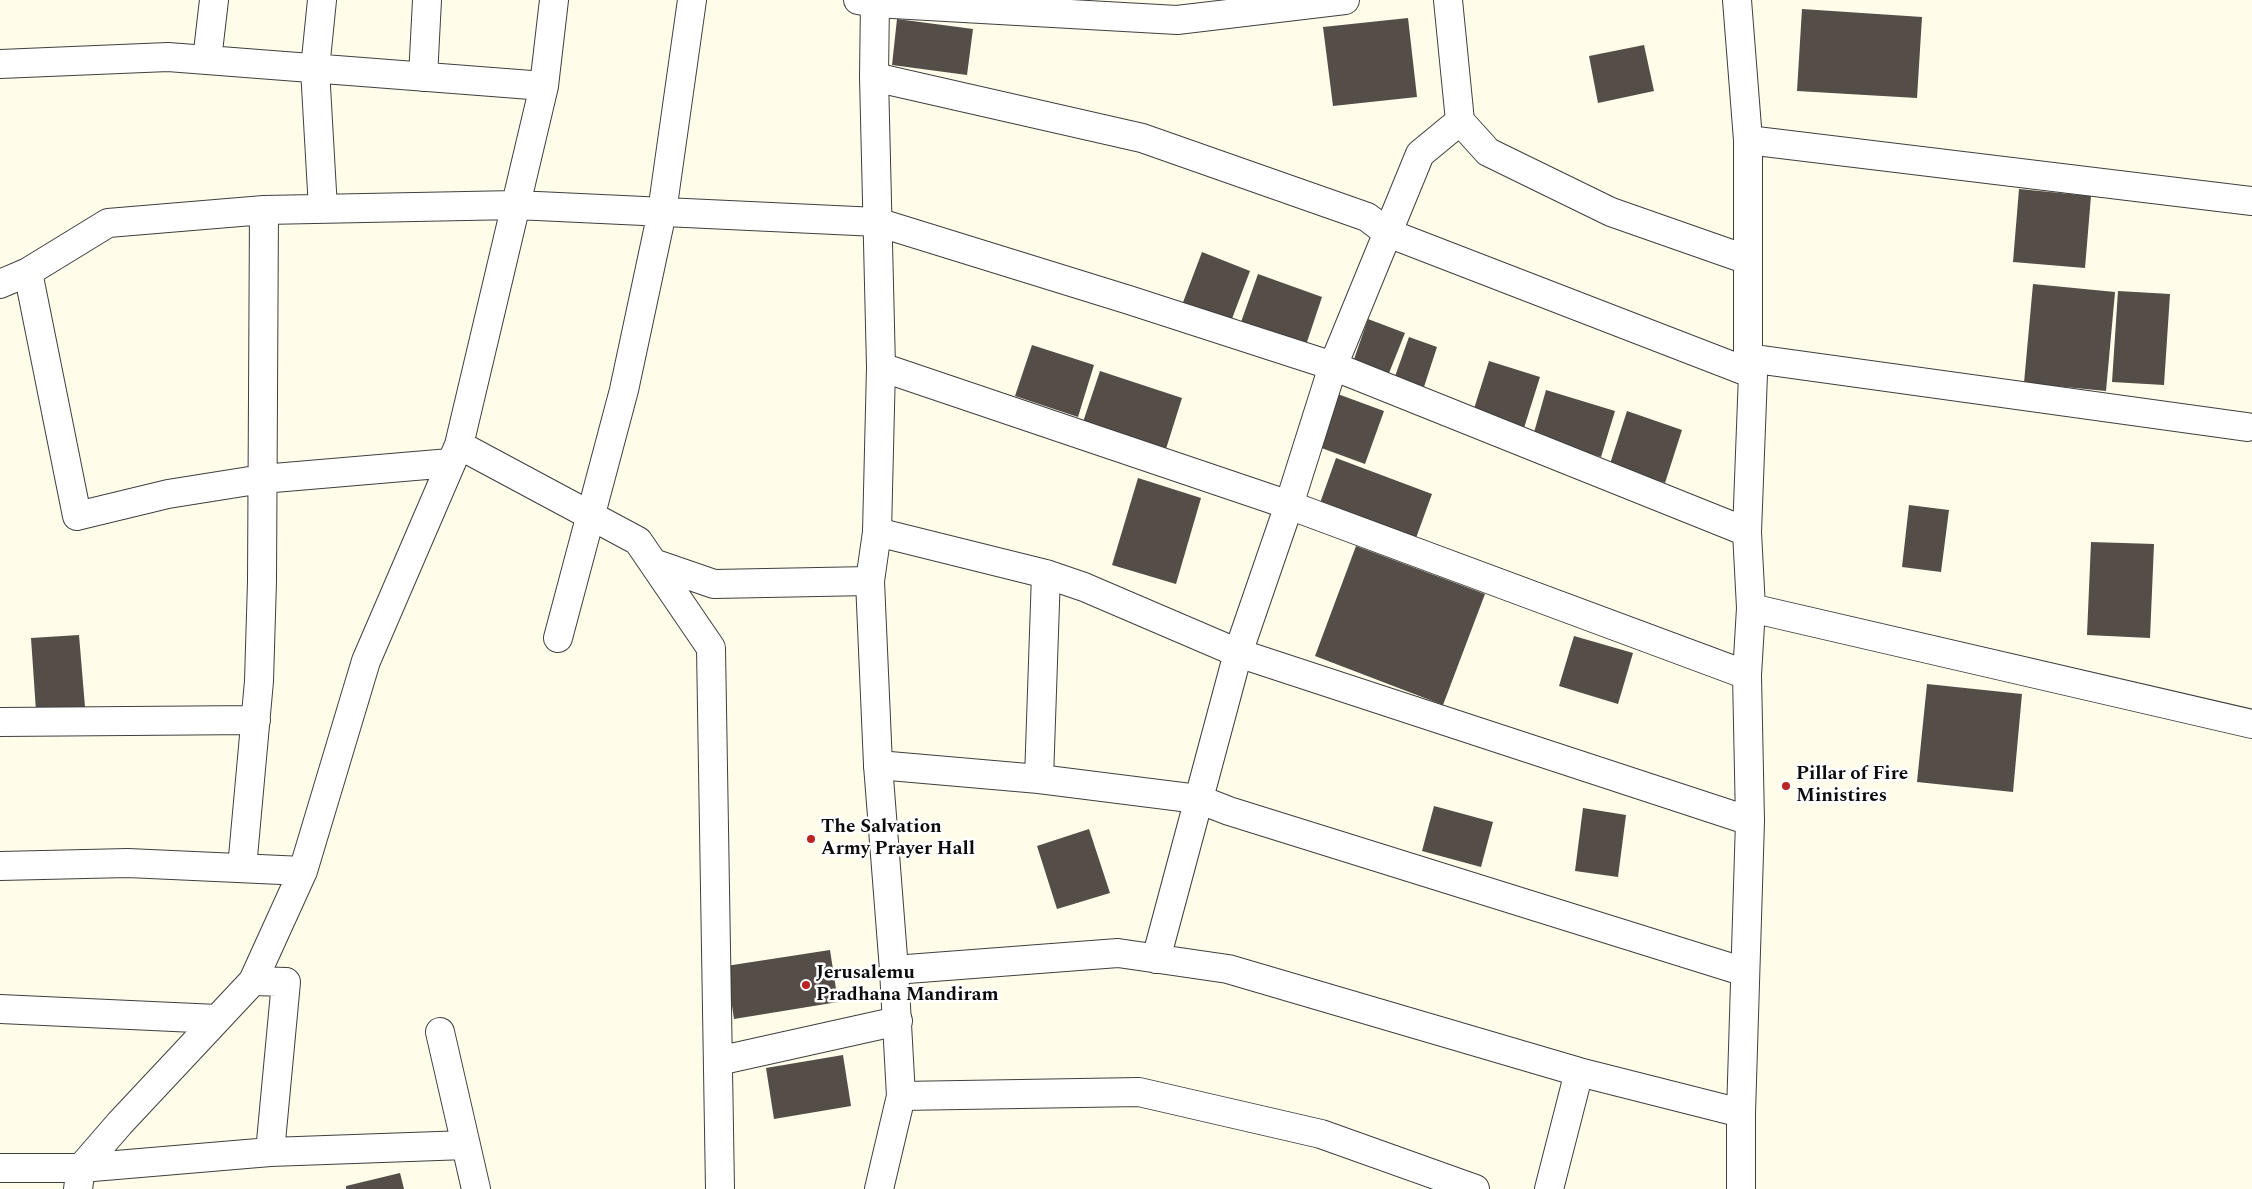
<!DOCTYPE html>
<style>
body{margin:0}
canvas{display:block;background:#fffcea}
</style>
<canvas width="2252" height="1189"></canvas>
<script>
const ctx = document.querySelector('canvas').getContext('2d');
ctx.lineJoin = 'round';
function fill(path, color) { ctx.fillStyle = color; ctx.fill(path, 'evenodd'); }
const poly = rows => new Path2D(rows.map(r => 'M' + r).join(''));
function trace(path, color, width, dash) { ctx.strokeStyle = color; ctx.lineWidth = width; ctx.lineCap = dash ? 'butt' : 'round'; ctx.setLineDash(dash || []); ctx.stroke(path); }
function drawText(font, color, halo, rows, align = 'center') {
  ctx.font = font + ' Spectral,serif'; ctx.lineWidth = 5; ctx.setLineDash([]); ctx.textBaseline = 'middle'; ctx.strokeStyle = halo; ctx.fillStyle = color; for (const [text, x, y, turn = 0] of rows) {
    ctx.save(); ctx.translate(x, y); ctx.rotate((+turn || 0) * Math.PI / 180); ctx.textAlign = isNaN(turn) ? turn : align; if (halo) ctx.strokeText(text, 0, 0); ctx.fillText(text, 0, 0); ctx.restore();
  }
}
fill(poly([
 [1802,9,1922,17,1917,98,1797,91],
 [1408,18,1417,97,1333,106,1323,27],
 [897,19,973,29,967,75,892,65],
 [1644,45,1654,91,1598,103,1589,56],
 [2019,189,2091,196,2085,268,2013,262],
 [1202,252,1250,271,1230,324,1182,305],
 [1258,274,1322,297,1305,348,1240,325],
 [2033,284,2115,292,2106,391,2024,383],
 [2118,291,2170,294,2164,385,2112,382],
 [1368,319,1405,333,1387,378,1352,365],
 [1409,337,1437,347,1422,393,1393,382],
 [1032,345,1094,365,1078,417,1015,396],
 [1489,361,1540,377,1524,428,1473,412],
 [1100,371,1182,398,1166,449,1083,422],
 [1546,390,1615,411,1601,457,1533,436],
 [1335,393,1384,411,1365,464,1316,446],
 [1627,411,1682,430,1665,483,1610,464],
 [1336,458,1432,494,1416,538,1320,503],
 [1138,478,1201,498,1176,584,1112,565],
 [1909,505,1949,510,1941,572,1902,567],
 [2091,542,2154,544,2150,638,2087,635],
 [1356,546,1485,594,1443,705,1315,656],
 [79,635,85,707,36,711,31,638],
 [1574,636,1633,653,1618,704,1559,686],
 [1927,684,2022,694,2013,792,1917,782],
 [1434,806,1493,822,1481,867,1422,851],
 [1583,808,1626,815,1618,877,1575,871],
 [1089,829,1110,893,1057,909,1037,846],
 [830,950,838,1002,734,1019,726,966],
 [843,1055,851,1106,774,1119,766,1068],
 [400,1173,404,1189,346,1189,346,1186]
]), '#544d48');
const minor = poly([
 [322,0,315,69,323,209],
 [554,0,544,86,459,445,638,541,711,648,720,1189],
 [858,0,875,3,1177,20,1345,0],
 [1737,0,1748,140,1748,358,1753,374,1747,532,1751,608,1747,675,1750,821,1741,1113,1741,1189],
 [207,60,214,0],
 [0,64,168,57,544,86],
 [423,77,427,0],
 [874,77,1142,138,1367,217,1388,233,1753,374],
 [1460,121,1488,152,1611,212,1748,260],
 [1748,140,2252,201],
 [28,272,77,516,168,494,262,479,450,463],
 [0,284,28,272,108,223,264,210,516,205,877,222,1129,300,1333,366,1747,532],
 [1748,358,2247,427],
 [881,367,1289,505,1747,675],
 [877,532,1046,574,1084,587,1238,653,1750,821],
 [653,563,714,584,870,581],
 [1751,608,2252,724],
 [558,638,624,390,662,212,692,0],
 [0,722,256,720],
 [878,765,1039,779,1198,799,1229,811,1745,972],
 [1039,779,1046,574],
 [0,866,128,863,303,871],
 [242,868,259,681,262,581,264,210],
 [1156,959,1238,653,1289,505,1333,366,1420,154,1460,121,1448,0],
 [894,970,1118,953,1228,969,1579,1072,1741,1113],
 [253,981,286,982,270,1152],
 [0,1009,217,1019],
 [440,1032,476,1189],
 [718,1061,898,1021],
 [901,1096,1139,1092,1321,1134,1475,1189],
 [0,1168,81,1168,270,1152,466,1145],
 [78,1189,81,1168,120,1123,253,981,303,871,366,661,459,445],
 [1549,1189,1579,1072]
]);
const tertiary = poly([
 [875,0,874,77,881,367,877,532,870,581,878,765,894,970,901,1096,879,1189]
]);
trace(minor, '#3f3f3f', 30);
trace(tertiary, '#3f3f3f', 30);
trace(minor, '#fff', 28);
trace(tertiary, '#fff', 28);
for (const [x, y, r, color] of [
 [1786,786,5,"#bb2424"],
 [811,839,5,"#bb2424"],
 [806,985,5,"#bb2424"]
]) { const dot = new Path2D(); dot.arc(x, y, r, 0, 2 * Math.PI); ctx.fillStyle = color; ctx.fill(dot); trace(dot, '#fff', 2); }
drawText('bold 19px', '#0c0c0c', '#fff', [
 ["Pillar of Fire",1796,775],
 ["Ministires",1796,797],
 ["The Salvation",821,828],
 ["Army Prayer Hall",821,850],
 ["Jerusalemu",816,974],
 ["Pradhana Mandiram",816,996]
], 'left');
</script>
